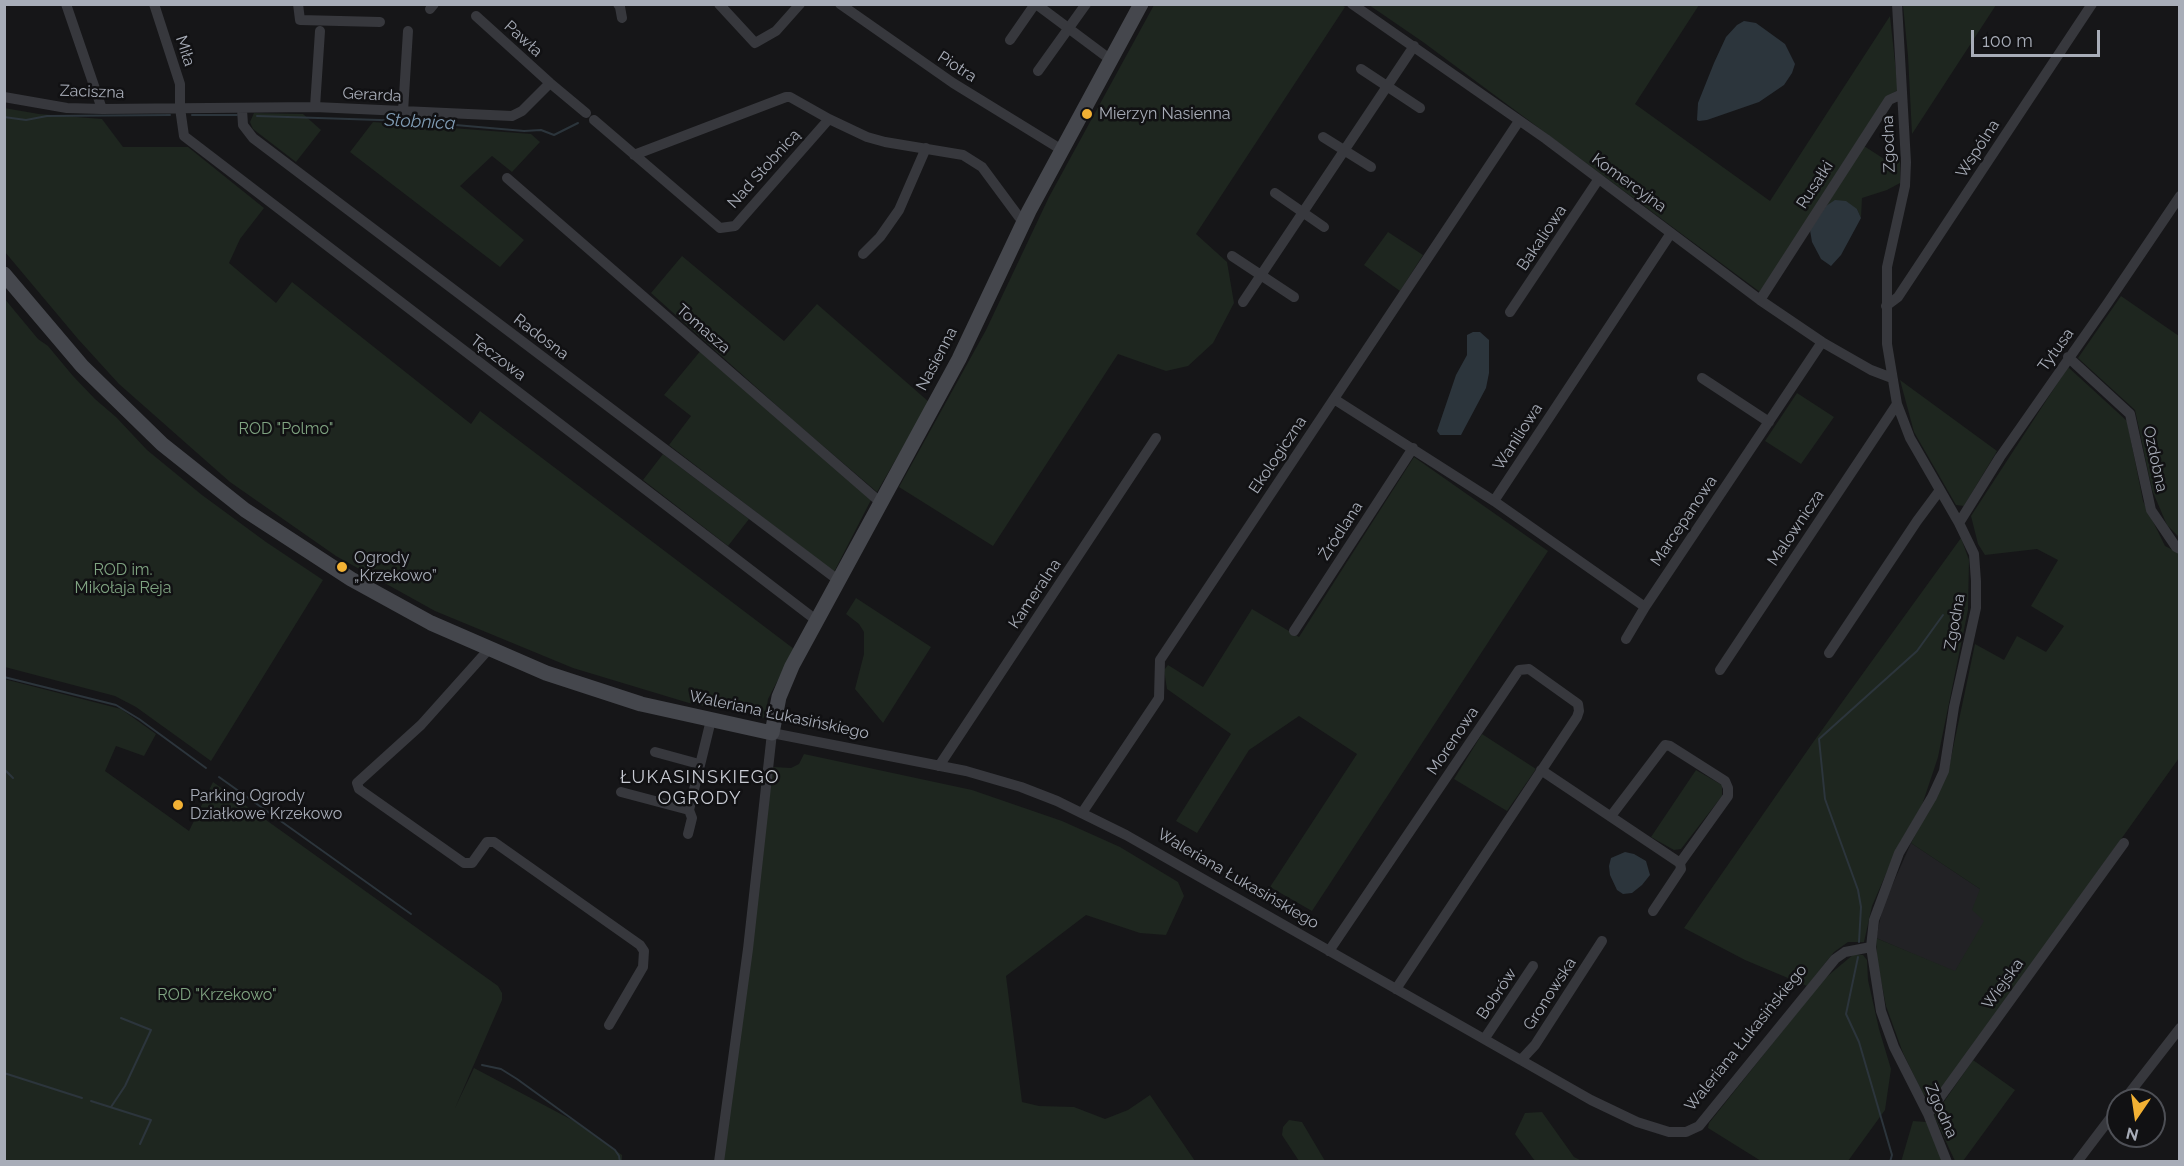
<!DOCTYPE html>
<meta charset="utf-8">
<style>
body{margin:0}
#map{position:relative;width:2184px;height:1166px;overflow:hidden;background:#161618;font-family:Raleway,sans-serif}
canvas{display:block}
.frame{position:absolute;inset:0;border:6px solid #a8adb8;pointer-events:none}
.north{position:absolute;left:2106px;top:1088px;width:60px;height:60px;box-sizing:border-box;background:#111113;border:2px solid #4d4f55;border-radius:50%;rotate:193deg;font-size:16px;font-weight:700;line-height:24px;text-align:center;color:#a8adb8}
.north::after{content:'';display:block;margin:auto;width:21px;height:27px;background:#f2b134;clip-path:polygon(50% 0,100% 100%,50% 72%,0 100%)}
.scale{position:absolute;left:1971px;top:30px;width:129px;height:27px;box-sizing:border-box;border:3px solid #a8adb8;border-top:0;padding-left:8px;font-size:18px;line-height:21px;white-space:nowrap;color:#a8adb8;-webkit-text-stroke:4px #111113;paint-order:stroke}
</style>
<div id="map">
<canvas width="2184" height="1166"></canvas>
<div class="frame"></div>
<div class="north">N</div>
<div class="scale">100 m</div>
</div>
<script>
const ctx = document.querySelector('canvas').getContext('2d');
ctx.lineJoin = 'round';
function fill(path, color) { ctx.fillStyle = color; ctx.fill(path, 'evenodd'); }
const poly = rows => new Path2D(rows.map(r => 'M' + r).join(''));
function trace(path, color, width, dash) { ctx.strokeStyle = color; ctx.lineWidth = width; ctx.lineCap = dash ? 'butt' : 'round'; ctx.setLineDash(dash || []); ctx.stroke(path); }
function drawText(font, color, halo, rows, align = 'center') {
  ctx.font = font + ' Raleway,sans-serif'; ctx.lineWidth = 5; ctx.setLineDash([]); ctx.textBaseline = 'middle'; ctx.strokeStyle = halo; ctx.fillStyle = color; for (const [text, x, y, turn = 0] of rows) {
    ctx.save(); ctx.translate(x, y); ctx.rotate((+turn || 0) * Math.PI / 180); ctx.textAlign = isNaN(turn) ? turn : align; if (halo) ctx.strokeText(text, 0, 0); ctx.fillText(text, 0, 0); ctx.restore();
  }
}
fill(poly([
 [1911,843,1980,889,1985,921,1955,972,1876,938,1883,906]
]), '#222225');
fill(poly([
 [1342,5,1345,7,1196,234,1227,262,1234,303,1213,343,1188,366,1166,371,1118,354,993,546,899,487,986,330,1049,197,1154,5],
 [1369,5,1699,5,1635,104,1770,201,1890,16,1898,90,1888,96,1760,292,1423,42],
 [1903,5,1996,5,1912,134,1908,56],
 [4,108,39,114,102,119,123,147,188,147,264,208,240,239,229,263,276,303,292,282,471,424,480,411,794,649,768,699,765,718,689,703,573,668,435,611,336,556,230,482,119,384,78,339,5,252],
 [254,113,303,114,321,130,296,162,253,129,250,122],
 [373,122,531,134,540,142,512,172,492,156,460,186,524,240,500,267,350,152],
 [1864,146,1895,166,1900,159,1900,183,1887,190,1862,198,1861,218,1857,209,1826,206],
 [1388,232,1423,255,1400,291,1364,265],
 [682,256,784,341,817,304,929,402,877,492,795,422,651,293],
 [2121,296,2179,336,2179,537,2167,525,2152,490,2135,410,2078,358],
 [4,298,38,339,48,346,73,376,95,399,116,417,147,450,202,495,266,542,323,580,211,761,136,707,115,696,5,667],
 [702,349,871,500,834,572,669,445,691,416,664,395],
 [2068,367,2127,421,2143,501,2165,546,2179,553,2179,758,1934,1101,1923,1094,1903,1053,1886,1006,1877,959,1876,938,1955,971,1984,921,1972,910,1980,889,1911,843,1948,772,1975,644,2004,660,2017,636,2046,652,2064,626,2031,606,2058,560,2037,549,1985,555,1978,544,1971,516],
 [1900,380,1997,451,1964,506,1956,505,1914,432],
 [1797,393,1834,417,1801,464,1765,441],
 [663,454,749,519,728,546,643,480],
 [1414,457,1548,551,1312,911,1270,887,1357,754,1299,716,1249,750,1197,833,1176,821,1231,734,1167,689,1164,670,1168,665,1203,687,1252,609,1299,637],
 [1961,538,1969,560,1968,610,1938,757,1922,805,1899,844,1872,906,1864,942,1848,942,1834,952,1807,986,1745,960,1684,928,1814,741],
 [856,598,931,647,883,723,855,689,864,654,864,632,859,624,846,614],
 [4,679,121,709,156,734,144,756,116,746,105,771,189,831,213,782,498,986,502,993,502,1000,455,1108,474,1068,574,1121,622,1155,622,1161,5,1161],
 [1482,734,1536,769,1507,811,1454,779],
 [804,754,972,790,1062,821,1120,847,1178,882,1184,896,1166,935,1140,933,1086,915,1006,976,1022,1102,1039,1106,1074,1107,1105,1119,1128,1110,1150,1095,1195,1161,723,1162,773,767,791,768,799,764],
 [1696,770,1722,785,1722,796,1681,849,1674,850,1651,837],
 [1854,954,1863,955,1867,960,1868,980,1879,1029,1891,1069,1885,1110,1848,1161,1761,1161,1708,1128,1709,1123,1824,979],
 [1973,1060,2015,1090,1963,1161,1955,1161,1934,1116],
 [1542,1112,1574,1157,1582,1161,1535,1161,1515,1134,1525,1113],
 [1289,1120,1302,1122,1325,1161,1299,1161,1282,1135,1283,1127],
 [1913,1121,1926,1122,1943,1161,1901,1162]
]), '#1e261f');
fill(poly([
 [1744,21,1756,23,1785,44,1795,64,1792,73,1784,85,1759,102,1707,120,1699,121,1697,120,1698,103,1714,63,1726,37,1737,25],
 [1835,200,1846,201,1857,209,1861,218,1841,255,1831,266,1821,259,1812,242,1810,230,1826,206],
 [1473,332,1480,332,1489,340,1489,373,1486,388,1461,435,1440,435,1437,431,1456,375,1467,355,1467,335],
 [1625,852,1634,854,1646,861,1650,875,1642,885,1632,893,1623,894,1617,890,1610,875,1609,866,1611,858]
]), '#2c353c');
trace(poly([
 [192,115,237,115],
 [257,116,410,121,524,131,541,130,554,135,578,123],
 [4,117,26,120,47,116,170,115],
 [4,677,116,705,139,719,206,768],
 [4,769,13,778],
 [219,777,411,914],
 [1859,942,1861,907,1858,890,1825,799,1819,739,1917,651,1943,615],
 [1858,957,1846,1014,1859,1042,1892,1155,1890,1162],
 [482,1065,501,1069,517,1079,615,1150,619,1156,620,1162],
 [4,1073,82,1098],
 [91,1101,151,1120,140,1144],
 [111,1107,125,1086,151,1030,121,1018]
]), '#2c353c', 2);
trace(poly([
 [66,4,102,109],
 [154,4,180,84,180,108,184,136,816,620],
 [298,4,300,20,380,22],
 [618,4,620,7,622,18],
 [719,4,755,43,776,31,800,4],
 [840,4,953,83,1062,150],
 [1036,4,1111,60],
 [1352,4,1546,139,1760,300,1822,342,1871,370,1892,378],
 [1897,4,1906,162,1905,186,1887,267,1887,344,1897,404,1910,438,1959,523,1974,554,1976,581,1976,608,1954,707,1944,771,1932,797,1899,853,1874,920,1871,947,1881,1011,1894,1047,1928,1114,1947,1162],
 [430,9,434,4],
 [476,16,550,83,586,113],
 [1010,40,1035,4],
 [1361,69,1420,108],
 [1038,71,1086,4],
 [4,97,67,108,102,109,315,107,512,116,522,111,550,83],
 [315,107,320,31],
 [242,109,243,125,253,138,838,580],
 [403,112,408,31],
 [594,120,720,228,735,226,829,119,867,137,885,142,963,155,982,167,1019,217,1025,220],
 [1323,137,1371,167],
 [634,155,786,97,790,97,829,119],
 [507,178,880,502],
 [1275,193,1324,227],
 [863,254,880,237,899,210,926,148],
 [1232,256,1294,297],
 [1760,300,1889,100,1902,94],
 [1243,302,1414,46],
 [1886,306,1898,297,2092,4],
 [1510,312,1598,180],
 [2068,357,2130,414,2151,510,2176,547,2180,549],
 [1702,378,1769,422],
 [1334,399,1494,501,1645,607],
 [1494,501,1671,233],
 [1959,523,2000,457,2107,304,2180,196],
 [1294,631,1413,448],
 [1626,639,1645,607,1822,342],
 [489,649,421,725,357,783,359,789,464,863,472,863,487,842,494,842,640,945,644,951,643,967,609,1025],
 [1829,653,1917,521,1940,490],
 [1720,670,1897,404],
 [655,752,699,764],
 [939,766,1156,438],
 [1541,770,1680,863],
 [621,792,689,810],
 [1082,813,1159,698,1160,660,1519,121],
 [1611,816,1665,745,1670,746,1725,781,1728,788,1728,796,1680,863,1681,869,1653,911],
 [688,834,692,818,689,810,711,720],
 [1329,951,1519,670,1529,669,1578,704,1579,711,1577,717,1396,989],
 [1485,1038,1533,966],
 [1521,1060,1535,1045,1602,941],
 [2124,1100,2180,1028],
 [1928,1114,2124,843],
 [719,1162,748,949,772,733,966,771,1021,787,1057,801,1126,835,1591,1100,1637,1122,1669,1132,1686,1132,1699,1126,1835,959,1845,952,1871,947],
 [2077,1162,2118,1108]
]), '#37383d', 10);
trace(poly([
 [4,274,82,366,162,444,245,510,351,579,431,623,546,673,641,704,772,733,779,697,792,666,959,359,1029,211,1141,4]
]), '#45474d', 15);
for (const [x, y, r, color] of [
 [1087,114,6,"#f2b134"],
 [342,567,6,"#f2b134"],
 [178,805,6,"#f2b134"]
]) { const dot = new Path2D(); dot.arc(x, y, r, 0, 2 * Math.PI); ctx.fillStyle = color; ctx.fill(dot); trace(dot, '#111113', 2); }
drawText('16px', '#a8adb8', '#111113', [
 ["Pawła",523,39,42],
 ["Miła",185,51,72],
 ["Piotra",957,67,33],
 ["Zaciszna",92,92,2],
 ["Gerarda",372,95,3],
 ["Zgodna",1889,144,-92],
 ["Wspólna",1978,149,-57],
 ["Nad Stobnicą",764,169,-48],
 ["Komercyjna",1629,183,36],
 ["Rusałki",1815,185,-57],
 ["Bakaliowa",1542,238,-56],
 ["Tomasza",703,329,41],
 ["Radosna",541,337,37],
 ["Tytusa",2056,350,-54],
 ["Tęczowa",498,358,37],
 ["Nasienna",937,359,-62],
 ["Waniliowa",1518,437,-57],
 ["Ekologiczna",1278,455,-56],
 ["Ozdobna",2155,459,78],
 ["Marcepanowa",1684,521,-56],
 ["Malownicza",1796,528,-56],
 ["Źródlana",1341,531,-57],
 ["Kameralna",1035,594,-56],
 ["Zgodna",1955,622,-80],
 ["Waleriana Łukasińskiego",779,715,12],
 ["Morenowa",1453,741,-56],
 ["Waleriana Łukasińskiego",1238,879,30],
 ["Wiejska",2003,984,-54],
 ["Bobrów",1497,994,-56],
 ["Gronowska",1550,994,-57],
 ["Waleriana Łukasińskiego",1746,1038,-51],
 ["Zgodna",1941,1111,66]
]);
drawText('16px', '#a8adb8', '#111113', [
 ["Mierzyn Nasienna",1099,114],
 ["Ogrody",354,558],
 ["„Krzekowo”",354,576],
 ["Parking Ogrody",190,796],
 ["Działkowe Krzekowo",190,814]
], 'left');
drawText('16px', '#7fa381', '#111113', [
 ["ROD \"Polmo\"",286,429],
 ["ROD im.",123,570],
 ["Mikołaja Reja",123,588],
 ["ROD \"Krzekowo\"",217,995]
]);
drawText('italic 18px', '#7f9bb3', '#111113', [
 ["Stobnica",420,122,3]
]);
ctx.letterSpacing = '1.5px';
drawText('18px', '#c9ccd4', '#111113', [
 ["ŁUKASIŃSKIEGO",700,778],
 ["OGRODY",700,799]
]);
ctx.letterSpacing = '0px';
</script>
